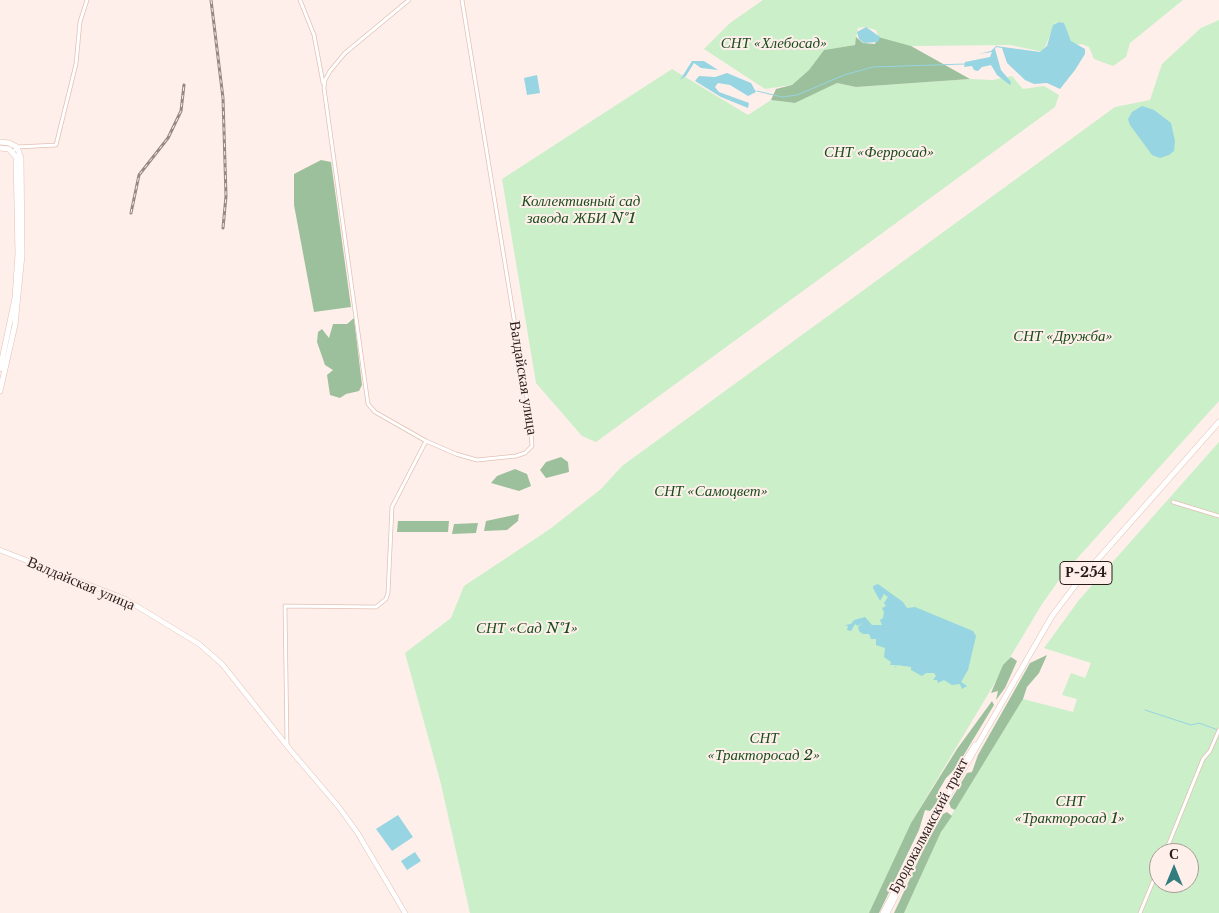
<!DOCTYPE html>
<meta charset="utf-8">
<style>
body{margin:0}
#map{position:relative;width:1219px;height:913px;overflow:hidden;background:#feefea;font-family:"Libre Baskerville",serif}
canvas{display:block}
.north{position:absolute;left:1149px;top:843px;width:50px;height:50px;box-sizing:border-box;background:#feefea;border:1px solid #a99b96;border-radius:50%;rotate:0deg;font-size:14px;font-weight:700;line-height:20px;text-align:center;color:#291c18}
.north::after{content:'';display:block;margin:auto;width:18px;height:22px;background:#347d7f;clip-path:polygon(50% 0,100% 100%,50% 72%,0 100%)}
</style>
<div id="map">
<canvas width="1219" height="913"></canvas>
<div class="north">С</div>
</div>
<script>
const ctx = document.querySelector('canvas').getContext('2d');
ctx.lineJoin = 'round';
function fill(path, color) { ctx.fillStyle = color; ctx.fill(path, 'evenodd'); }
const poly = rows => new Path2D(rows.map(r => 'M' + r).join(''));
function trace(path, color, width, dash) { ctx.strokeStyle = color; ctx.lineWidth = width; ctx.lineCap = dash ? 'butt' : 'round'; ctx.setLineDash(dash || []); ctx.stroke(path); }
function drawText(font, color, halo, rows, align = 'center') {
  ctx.font = font + ' "Libre Baskerville",serif'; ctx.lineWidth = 4; ctx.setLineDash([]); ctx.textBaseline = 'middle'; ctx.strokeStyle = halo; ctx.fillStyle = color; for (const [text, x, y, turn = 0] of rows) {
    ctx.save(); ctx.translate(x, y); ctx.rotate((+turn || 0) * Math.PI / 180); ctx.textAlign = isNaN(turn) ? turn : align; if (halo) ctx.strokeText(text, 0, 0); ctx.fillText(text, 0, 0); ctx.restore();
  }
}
fill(poly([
 [763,0,1183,0,1130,43,1126,57,1113,66,1094,59,1089,47,1082,44,1073,45,1062,22,1055,23,1043,52,1010,45,911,46,879,38,876,30,865,27,858,28,855,45,824,50,809,70,792,85,765,89,704,49,730,23],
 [1219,20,1219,401,1064,573,1042,604,911,823,869,913,470,913,440,780,405,653,451,618,464,586,550,529,601,489,622,466,1115,107,1150,100,1162,64,1201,28],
 [672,69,748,115,771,100,795,103,837,83,856,87,970,79,993,80,1012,76,1023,89,1044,86,1059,95,1055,107,596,442,582,436,536,383,502,179],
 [1219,442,1219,913,904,913,941,832,1023,699,1073,712,1077,699,1062,695,1071,673,1085,678,1091,663,1044,648,1079,600],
 [1159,853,1189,853,1189,883,1159,883]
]), '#caefc9');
fill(poly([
 [856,37,863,43,875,44,878,37,911,46,970,79,856,87,837,83,795,103,771,100,776,89,792,85,809,70,824,50,855,45],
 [321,160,331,162,351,307,314,312,294,205,294,174],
 [354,318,362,385,359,391,346,394,340,398,330,395,327,375,333,370,325,365,317,342,318,332,322,329,329,338,333,324,347,324],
 [561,457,568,462,569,472,546,478,540,470,546,462],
 [515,469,527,474,531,486,519,491,491,483,497,476],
 [519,514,518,521,507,530,484,531,486,521],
 [398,521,449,521,448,532,397,532],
 [478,523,476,533,452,534,454,524],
 [1047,655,1039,673,1027,687,1023,699,955,810,951,808,949,803,967,773,972,772,978,755,1030,663],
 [1011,657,1017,661,1005,688,996,700,998,691,991,693,1003,665],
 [992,701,994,705,971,743,956,768,946,778,939,790,940,799,930,811,925,810,919,830,879,913,869,913,911,823,957,749],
 [947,812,952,816,941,832,904,913,894,913,927,842,943,814]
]), '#9cc09b');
fill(poly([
 [1059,22,1064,23,1071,41,1085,49,1085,54,1075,70,1060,89,1047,83,1034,84,1025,80,1007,63,1002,48,996,47,995,49,1001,70,1011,82,1010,85,997,75,991,65,982,67,978,71,974,70,972,66,964,67,965,62,990,57,992,52,978,54,991,51,996,46,1040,52,1047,46,1053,25],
 [866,27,880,37,878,42,864,43,859,39,857,32],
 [692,61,704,61,718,70,701,68,694,63,686,76,680,80],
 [727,73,751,83,756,92,748,96,730,85,718,83,715,87,719,92,749,103,748,108,721,97,695,81,699,76,715,77],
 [537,75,540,93,527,95,524,78],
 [1142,106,1154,110,1171,123,1175,141,1174,151,1169,155,1160,158,1152,155,1130,125,1128,119,1132,112],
 [878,584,903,602,907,608,915,607,973,631,976,636,968,670,961,682,967,686,962,689,960,684,952,685,944,680,938,683,937,680,933,680,936,676,934,673,926,673,922,676,911,670,911,667,897,665,894,668,896,665,890,665,891,662,884,657,885,648,876,645,876,639,871,639,869,634,863,634,859,631,858,627,864,622,858,626,855,624,851,631,847,630,848,626,845,625,851,624,854,620,865,617,872,625,882,625,880,620,883,618,884,612,882,608,886,606,884,603,888,597,884,594,880,601,879,599,873,588,873,586],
 [398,815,413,837,392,851,376,829],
 [415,852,421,861,407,870,401,861]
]), '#97d5e2');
trace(poly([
 [757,91,782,97,797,95,844,75,873,67,965,64],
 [1145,710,1191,725,1199,723,1218,730]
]), '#97d5e2', 1);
const minor = poly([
 [300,0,314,35,323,83],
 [409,0,345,53,330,71,325,80,324,88,368,404,375,412,426,441],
 [13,152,17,147,56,145,76,64,80,22,87,0],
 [1173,502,1219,516],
 [287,744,285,606,376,607,386,599,388,593,392,507,426,441,456,454,477,460,516,456,525,453,532,446,530,417,462,0],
 [1165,853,1203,759,1210,751,1219,730],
 [1140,913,1159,867]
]);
const tertiary = poly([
 [0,550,125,599,199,644,222,664,292,752,338,806,357,832,405,913]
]);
const primary = poly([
 [0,142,9,143,17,147,21,158,22,255,15,325,0,391],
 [0,148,9,149,16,157,18,254,15,298,0,369],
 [950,785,975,745],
 [883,913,893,894],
 [887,913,940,810,1052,616,1077,583,1219,422]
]);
trace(minor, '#e3c0b3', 4.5);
trace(tertiary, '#e3c0b3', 5.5);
trace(primary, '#e3c0b3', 6);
trace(minor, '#fff', 3);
trace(tertiary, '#fff', 4.5);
trace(primary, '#fff', 5);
const rail = poly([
 [211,0,223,98,226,196,223,228],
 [131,213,139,175,168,138,181,111,184,85]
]);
trace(rail, '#968883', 3);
trace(rail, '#feefea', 1, [4]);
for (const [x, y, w] of [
 [1086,573,52]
]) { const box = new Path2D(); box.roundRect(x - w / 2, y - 11.5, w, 23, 4); ctx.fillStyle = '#feefea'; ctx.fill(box); trace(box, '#291c18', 1); }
drawText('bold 14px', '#291c18', null, [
 ["Р-254",1086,573]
]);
drawText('italic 15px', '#194c1b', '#feefea', [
 ["СНТ «Хлебосад»",774,44],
 ["СНТ «Ферросад»",879,153],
 ["Коллективный сад",581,202],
 ["завода ЖБИ №1",581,219],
 ["СНТ «Дружба»",1063,337],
 ["СНТ «Самоцвет»",711,492],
 ["СНТ «Сад №1»",527,629],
 ["СНТ",764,739],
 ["«Тракторосад 2»",764,756],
 ["СНТ",1070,802],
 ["«Тракторосад 1»",1070,819]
]);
drawText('15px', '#291c18', '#feefea', [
 ["Валдайская улица",523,378,81],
 ["Валдайская улица",81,584,23],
 ["Бродокалмакский тракт",929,826,-62]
]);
</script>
